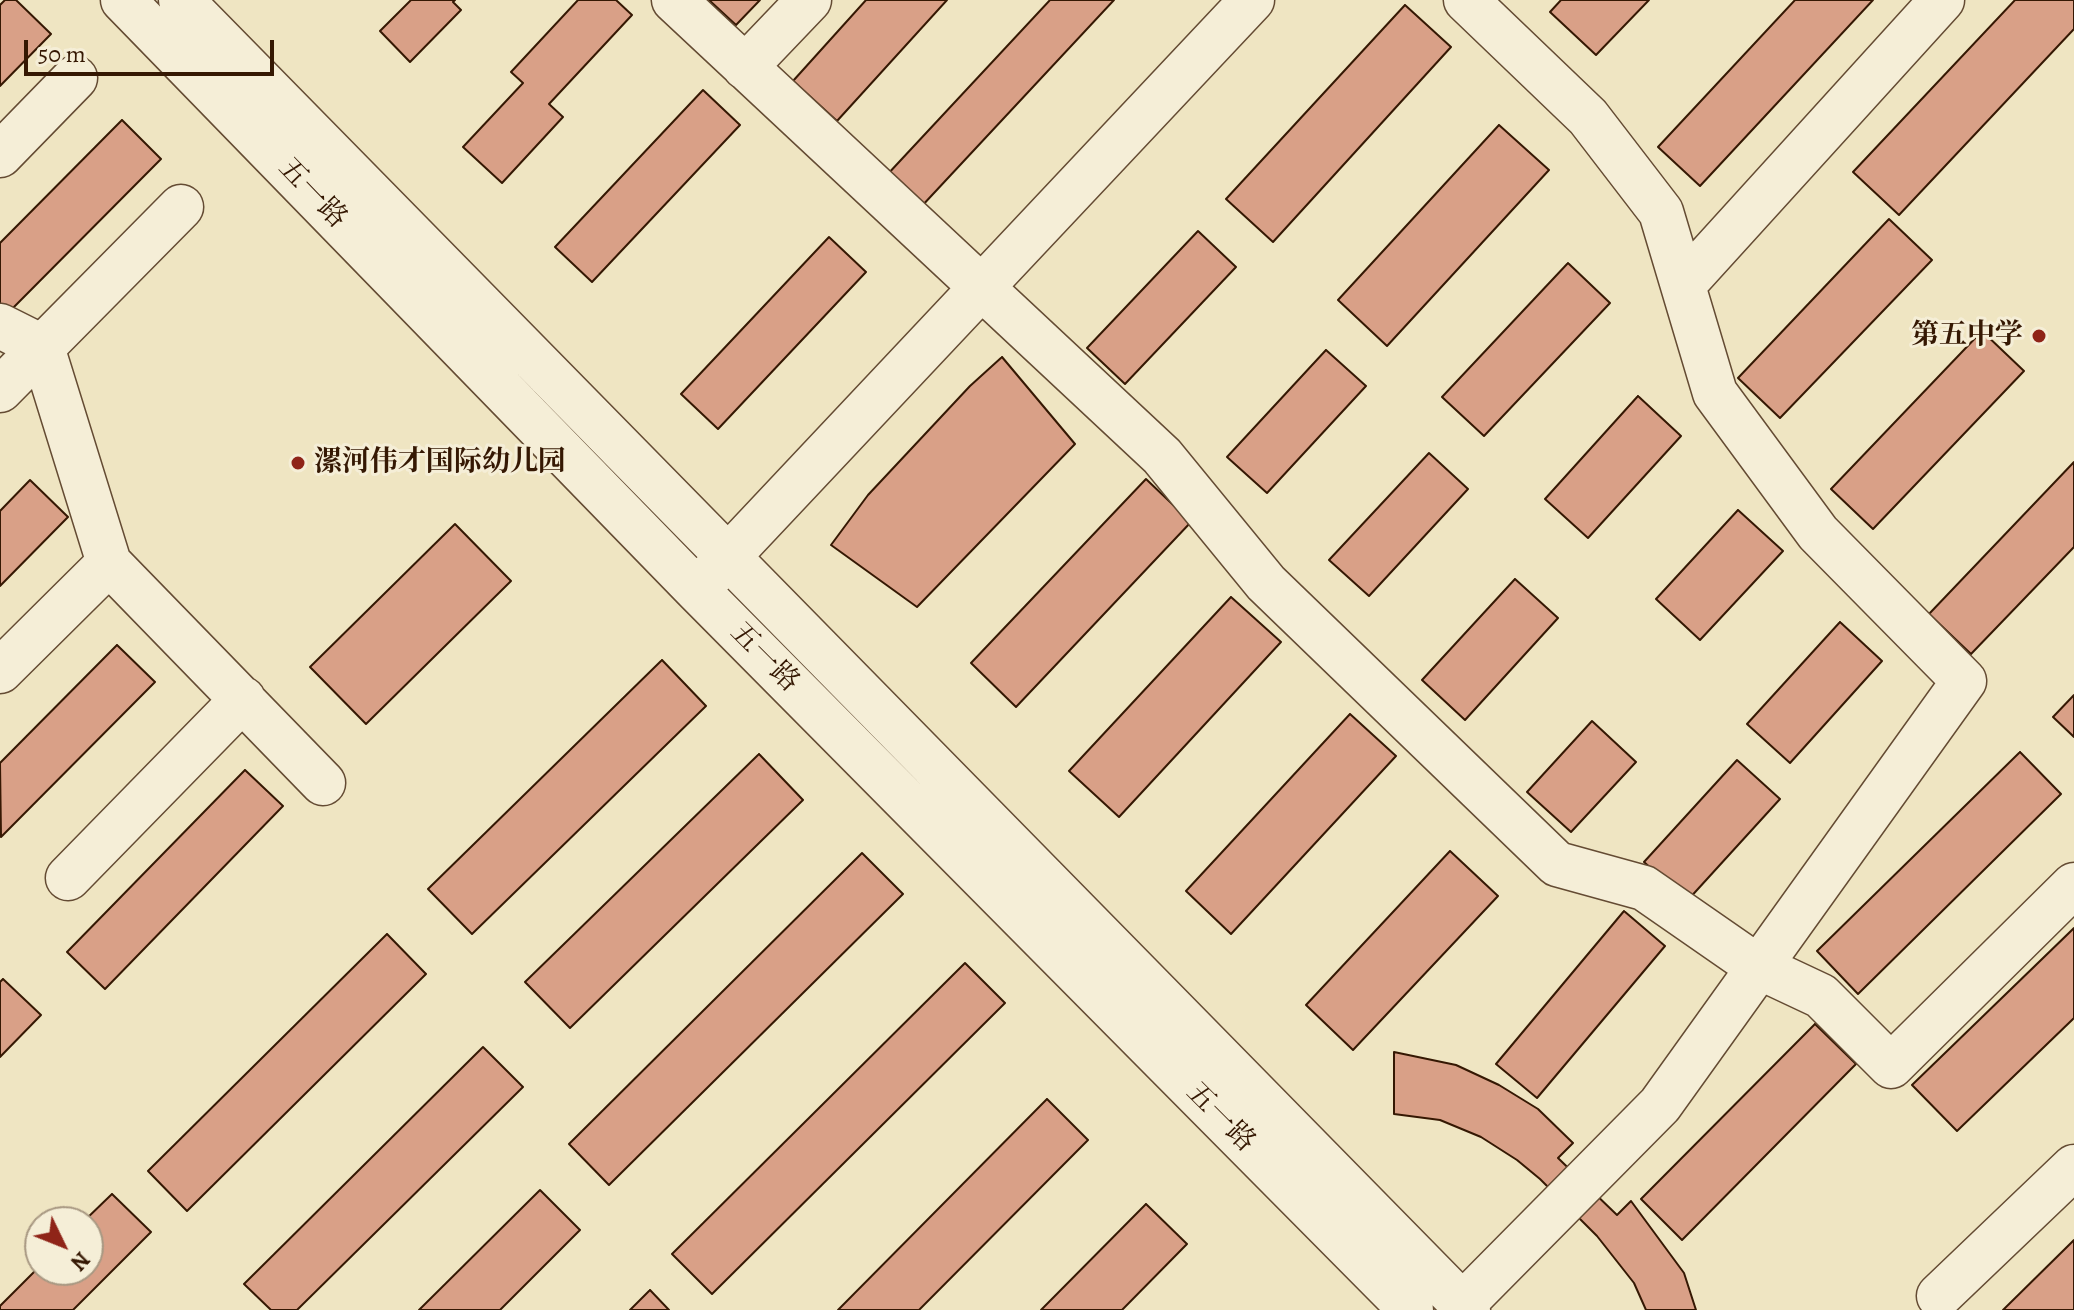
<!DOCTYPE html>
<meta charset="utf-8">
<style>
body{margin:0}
#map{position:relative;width:2074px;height:1310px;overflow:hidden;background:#efe5c2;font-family:Alegreya,serif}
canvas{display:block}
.north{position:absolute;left:24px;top:1206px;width:80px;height:80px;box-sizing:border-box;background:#f5eed7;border:2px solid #a89882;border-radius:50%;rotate:133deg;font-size:22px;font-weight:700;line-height:32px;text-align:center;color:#351803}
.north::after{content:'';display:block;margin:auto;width:28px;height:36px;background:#8f2418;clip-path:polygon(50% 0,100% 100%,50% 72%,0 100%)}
.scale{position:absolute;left:24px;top:40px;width:250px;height:36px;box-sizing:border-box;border:4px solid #351803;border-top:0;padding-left:10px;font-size:24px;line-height:28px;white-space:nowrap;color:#351803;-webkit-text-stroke:6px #f5eed7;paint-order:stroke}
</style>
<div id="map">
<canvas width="2074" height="1310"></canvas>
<div class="north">N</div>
<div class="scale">50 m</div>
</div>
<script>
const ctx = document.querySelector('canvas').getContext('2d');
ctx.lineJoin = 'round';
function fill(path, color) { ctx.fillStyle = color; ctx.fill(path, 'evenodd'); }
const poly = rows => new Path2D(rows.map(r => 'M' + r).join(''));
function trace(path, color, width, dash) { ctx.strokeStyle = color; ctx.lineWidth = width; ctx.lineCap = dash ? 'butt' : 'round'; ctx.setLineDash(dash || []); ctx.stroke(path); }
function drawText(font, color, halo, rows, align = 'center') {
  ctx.font = font + ' Alegreya,"Noto Serif SC",serif'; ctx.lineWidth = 6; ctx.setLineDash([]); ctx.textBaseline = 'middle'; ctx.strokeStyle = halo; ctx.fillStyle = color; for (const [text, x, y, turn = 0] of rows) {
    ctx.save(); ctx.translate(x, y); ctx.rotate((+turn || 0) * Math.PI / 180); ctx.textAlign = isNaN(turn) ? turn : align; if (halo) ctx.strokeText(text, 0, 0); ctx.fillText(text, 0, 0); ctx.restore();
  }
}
const building = poly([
 [5,0,16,0,51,34,0,86,0,5,5,0],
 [411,0,455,0,453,2,461,10,410,62,380,31,411,0],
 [578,0,616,0,632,15,549,104,563,117,502,183,463,147,523,83,511,72,578,0],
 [709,0,760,0,736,25,709,0],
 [866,0,947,0,837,121,793,81,866,0],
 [1050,0,1114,0,920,208,886,176,1050,0],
 [1561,0,1649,0,1596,55,1550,12,1561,0],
 [1795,0,1873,0,1700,186,1658,147,1795,0],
 [2015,0,2074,0,2074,29,1899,215,1853,172,2015,0],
 [1405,5,1451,47,1273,242,1226,199,1405,5],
 [703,90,740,125,592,282,555,247,703,90],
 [122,120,161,159,7,314,0,308,0,243,122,120],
 [1499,125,1549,170,1387,346,1338,300,1499,125],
 [1889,219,1932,260,1780,418,1738,378,1889,219],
 [1198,231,1236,267,1125,384,1087,348,1198,231],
 [829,237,866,272,718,429,681,394,829,237],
 [1568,263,1610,303,1484,436,1442,397,1568,263],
 [1982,331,2024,371,1873,529,1831,489,1982,331],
 [1326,350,1366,386,1267,493,1227,457,1326,350],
 [1002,357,1075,444,917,607,831,545,868,495,970,386,1002,357],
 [1638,396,1681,436,1588,538,1545,499,1638,396],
 [1429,453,1468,489,1369,596,1329,560,1429,453],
 [2074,462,2074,547,1971,654,1929,614,2074,462],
 [1146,479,1191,522,1016,707,971,663,1146,479],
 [30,480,68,517,0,586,0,511,30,480],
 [1738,510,1783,551,1700,640,1656,599,1738,510],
 [455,524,511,581,366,724,310,667,455,524],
 [1515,579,1558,618,1465,720,1422,680,1515,579],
 [1231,597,1281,642,1119,817,1069,771,1231,597],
 [1840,622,1882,661,1790,763,1747,724,1840,622],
 [117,645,155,682,1,837,0,763,117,645],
 [662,660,706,706,472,934,428,889,662,660],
 [2074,695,2074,737,2053,717,2074,695],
 [1350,714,1396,756,1231,934,1186,891,1350,714],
 [1592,721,1636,762,1571,832,1527,792,1592,721],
 [2020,752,2061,794,1858,994,1817,951,2020,752],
 [759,754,803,800,570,1028,525,982,759,754],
 [1737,760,1780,799,1687,901,1644,862,1737,760],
 [245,770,283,806,105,989,67,952,245,770],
 [1450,851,1498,896,1353,1050,1306,1005,1450,851],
 [862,853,903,894,609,1185,569,1144,862,853],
 [1624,911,1665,946,1537,1098,1496,1064,1624,911],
 [2074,928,2074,1018,1957,1131,1912,1085,2074,928],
 [387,934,426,974,187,1211,148,1171,387,934],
 [965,963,1005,1003,712,1294,672,1254,965,963],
 [3,979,41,1015,0,1057,0,982,3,979],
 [1815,1024,1856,1064,1682,1240,1641,1199,1815,1024],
 [483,1047,523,1087,297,1310,271,1310,244,1284,483,1047],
 [1394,1052,1456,1065,1499,1085,1538,1109,1573,1143,1558,1158,1617,1215,1631,1201,1684,1273,1696,1310,1646,1310,1634,1283,1597,1236,1540,1179,1517,1160,1481,1137,1440,1120,1394,1114,1394,1052],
 [1047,1099,1088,1140,919,1310,838,1310,1047,1099],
 [540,1190,580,1230,500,1310,419,1310,540,1190],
 [112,1194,151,1232,73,1310,0,1310,0,1306,40,1266,40,1270,88,1270,88,1222,83,1222,112,1194],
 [1146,1204,1187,1244,1122,1310,1041,1310,1146,1204],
 [2074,1240,2074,1310,2003,1310,2074,1240],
 [650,1290,669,1310,630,1310,650,1290]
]);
fill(building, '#d9a087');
trace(building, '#351803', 2);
const minor = poly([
 [123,0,697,590,1411,1310],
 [181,0,1468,1310],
 [674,0,1162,456,1266,583,1557,864,1644,888,1755,965,1821,996,1891,1066,2074,885],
 [745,67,809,0],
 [0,155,75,78],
 [1683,285,1942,0],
 [0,326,42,347,109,563,323,783],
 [0,390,181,207],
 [708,578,1252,0],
 [0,671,109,563],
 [68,878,243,699],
 [1939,1296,2074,1167],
 [1463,1304,1660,1105,1964,681,1818,533,1715,393,1661,212,1588,117,1466,0]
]);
trace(minor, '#644b33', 47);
trace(minor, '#f5eed7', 44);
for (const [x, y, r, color] of [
 [2039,336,8,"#8f2418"],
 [298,463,8,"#8f2418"]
]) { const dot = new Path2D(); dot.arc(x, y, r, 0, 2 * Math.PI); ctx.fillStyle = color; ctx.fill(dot); trace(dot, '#f5eed7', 3); }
drawText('28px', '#351803', '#f5eed7', [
 ["五一路",312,194,46],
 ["五一路",764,658,45],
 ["五一路",1220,1118,45]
]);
drawText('bold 28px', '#351803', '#f5eed7', [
 ["第五中学",2023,336],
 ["漯河伟才国际幼儿园",314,463,"left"]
], 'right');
</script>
